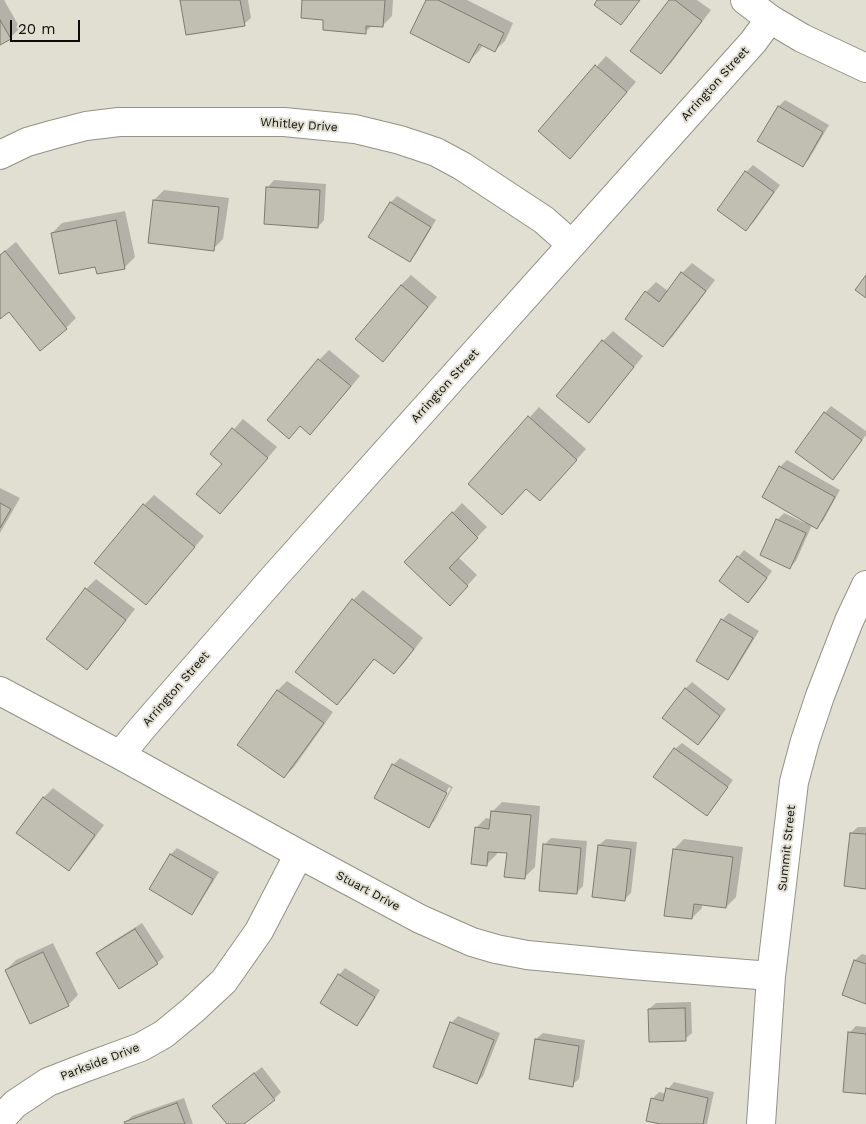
<!DOCTYPE html>
<style>
body{margin:0}
#map{position:relative;width:866px;height:1124px;overflow:hidden;background:#e1dfd2;font-family:"Work Sans",sans-serif}
canvas{display:block}
.scale{position:absolute;left:10px;top:20px;width:70px;height:22px;box-sizing:border-box;border:2px solid #0d0c08;border-top:0;padding-left:6px;font-size:15px;line-height:18px;white-space:nowrap;color:#0d0c08;-webkit-text-stroke:4px #e1dfd2;paint-order:stroke}
</style>
<div id="map">
<canvas width="866" height="1124"></canvas>
<div class="scale">20 m</div>
</div>
<script>
const ctx = document.querySelector('canvas').getContext('2d');
ctx.lineJoin = 'round';
function fill(path, color) { ctx.fillStyle = color; ctx.fill(path, 'evenodd'); }
const poly = rows => new Path2D(rows.map(r => 'M' + r).join(''));
function trace(path, color, width, dash) { ctx.strokeStyle = color; ctx.lineWidth = width; ctx.lineCap = dash ? 'butt' : 'round'; ctx.setLineDash(dash || []); ctx.stroke(path); }
function drawText(font, color, halo, rows, align = 'center') {
  ctx.font = font + ' "Work Sans",sans-serif'; ctx.lineWidth = 4; ctx.setLineDash([]); ctx.textBaseline = 'middle'; ctx.strokeStyle = halo; ctx.fillStyle = color; for (const [text, x, y, turn = 0] of rows) {
    ctx.save(); ctx.translate(x, y); ctx.rotate((+turn || 0) * Math.PI / 180); ctx.textAlign = isNaN(turn) ? turn : align; if (halo) ctx.strokeText(text, 0, 0); ctx.fillText(text, 0, 0); ctx.restore();
  }
}
fill(poly([
 [0,0,4,0,20,28,10,38,0,43],
 [181,0,248,0,251,18,244,24],
 [304,0,393,0,392,16,382,26,373,25,365,32,325,19],
 [427,0,467,0,513,23,505,41,495,50,483,45,479,51,469,61],
 [671,0,697,0,711,10,671,63,661,73],
 [606,56,636,82,580,147,540,131],
 [785,100,829,125,809,159,803,166,779,106],
 [753,165,780,185,753,223,746,229,719,209,746,172],
 [274,180,326,184,324,220,318,227,265,223,268,187],
 [164,190,229,198,223,239,213,249,154,200],
 [397,196,436,220,416,254,410,261,370,237,391,202],
 [125,211,135,257,125,267,96,266,52,233,62,223],
 [16,242,76,318,66,328,9,310,0,318,0,255],
 [692,263,715,280,673,336,663,346,646,292,656,282,668,291,682,273],
 [411,275,437,297,393,350,401,285],
 [613,331,643,356,599,411,603,341],
 [329,350,360,376,320,423,310,433,301,425,289,437,319,360],
 [831,406,866,431,866,435,839,471,825,413],
 [539,407,586,449,549,490,470,484],
 [243,419,277,447,230,502,223,464,212,454],
 [787,460,840,490,823,521,817,527,812,525,796,561,790,567,777,520,784,513,805,523,806,521,763,497,780,467],
 [0,488,20,498,0,533],
 [154,495,204,536,156,594,146,604,96,563,144,505],
 [462,503,487,527,458,557,477,575,450,604,406,562],
 [744,550,772,571,755,595,748,601,738,557],
 [96,579,135,609,97,658,87,668,86,589],
 [363,590,423,638,404,663,394,673,375,658,347,694,337,704,353,600],
 [729,613,759,631,734,672,727,679,722,620],
 [287,681,333,712,294,767,284,777,277,691],
 [692,682,726,709,705,737,698,744,664,718,686,688],
 [682,743,733,780,713,808,675,749],
 [400,758,453,787,435,820,429,826,393,765],
 [449,787,451,788,434,820,432,820],
 [53,788,104,825,79,859,69,869,43,798],
 [502,802,540,806,535,867,525,877,508,852,497,851,497,854,487,864,476,828,486,818,491,819,492,812],
 [858,827,866,827,866,888,851,833],
 [551,838,587,841,583,886,576,893,544,845],
 [606,839,637,842,631,893,625,899,599,845],
 [684,839,743,847,736,897,726,907,702,904,702,908,692,918,674,849],
 [177,848,219,872,198,906,192,913,150,889,171,854],
 [142,923,164,957,157,963,97,953,104,947],
 [53,943,78,995,68,1005,6,970,16,960],
 [862,954,866,955,866,1002,855,960],
 [345,968,380,990,363,1018,356,1024,339,975],
 [691,1002,692,1033,685,1039,649,1009,656,1003],
 [458,1016,500,1033,483,1076,477,1083,451,1023],
 [856,1026,866,1027,866,1093,850,1032],
 [543,1033,585,1040,579,1079,572,1085,530,1078,536,1039],
 [262,1067,281,1092,274,1099,242,1124,228,1124,221,1099],
 [674,1082,714,1092,707,1124,667,1124,652,1099,659,1092,666,1094,668,1089],
 [184,1098,193,1124,126,1124,125,1123,132,1116]
]), '#0003');
const building = poly([
 [180,0,240,0,245,26,186,35,180,0],
 [302,0,385,0,383,27,366,26,366,34,323,30,323,20,301,18,302,0],
 [426,0,438,0,504,33,495,52,479,44,469,63,410,33,426,0],
 [597,0,640,0,621,25,594,5,597,0],
 [669,0,675,0,702,21,661,74,630,51,669,0],
 [0,20,11,39,0,45,0,20],
 [595,65,627,92,570,159,538,131,595,65],
 [778,106,823,132,803,167,757,141,778,106],
 [745,171,774,192,746,231,717,210,745,171],
 [266,187,320,190,318,228,264,224,266,187],
 [153,200,219,207,214,251,148,243,153,200],
 [390,202,431,227,410,262,368,237,390,202],
 [116,220,125,269,97,274,95,267,59,274,51,233,116,220],
 [5,251,67,329,40,351,9,312,0,319,0,255,5,251],
 [681,272,706,291,663,347,625,319,645,291,659,302,681,272],
 [866,275,866,298,855,290,866,275],
 [401,285,428,307,383,362,355,339,401,285],
 [602,340,634,367,589,423,556,396,602,340],
 [318,359,351,386,310,435,300,426,289,439,267,420,318,359],
 [824,412,862,440,833,480,795,452,824,412],
 [528,416,577,460,540,501,526,489,502,515,468,484,528,416],
 [232,428,268,458,220,514,196,494,222,464,210,454,232,428],
 [779,466,835,497,817,529,762,497,779,466],
 [0,503,11,509,0,528,0,503],
 [143,504,195,547,146,605,94,563,143,504],
 [452,512,478,538,449,568,468,586,450,606,404,562,452,512],
 [776,519,806,533,790,569,760,555,776,519],
 [737,556,767,578,748,603,719,581,737,556],
 [85,588,126,620,87,670,46,639,85,588],
 [352,599,414,649,394,674,374,659,337,705,295,672,352,599],
 [721,619,753,638,728,680,696,661,721,619],
 [685,688,720,716,698,745,662,718,685,688],
 [277,690,324,723,284,778,237,745,277,690],
 [674,748,728,787,707,816,653,777,674,748],
 [392,764,447,793,429,828,374,798,392,764],
 [43,797,95,835,69,871,16,833,43,797],
 [491,811,531,815,525,879,504,877,507,853,488,852,487,866,471,864,475,827,489,829,491,811],
 [850,833,866,834,866,889,844,886,850,833],
 [543,844,581,848,577,894,539,891,543,844],
 [598,845,631,849,625,901,592,897,598,845],
 [673,849,733,857,726,908,694,904,692,919,664,916,673,849],
 [170,854,213,879,192,915,149,889,170,854],
 [135,929,158,964,119,989,96,953,135,929],
 [43,952,69,1006,30,1024,5,970,43,952],
 [854,960,866,964,866,1004,842,995,854,960],
 [338,974,375,997,357,1026,320,1003,338,974],
 [685,1008,686,1041,649,1042,648,1009,685,1008],
 [450,1022,494,1040,477,1084,433,1067,450,1022],
 [848,1032,866,1034,866,1094,843,1092,848,1032],
 [535,1039,579,1046,573,1087,529,1079,535,1039],
 [254,1073,275,1100,244,1124,227,1124,212,1106,254,1073],
 [666,1088,708,1098,703,1124,661,1124,646,1121,651,1098,663,1101,666,1088],
 [177,1103,185,1124,125,1124,124,1122,177,1103]
]);
fill(building, '#c1bfb2');
trace(building, '#7d7b6f', 1);
const minor = poly([
 [0,155,27,142,55,134,86,126,119,122,284,122,355,129,400,140,436,152,462,166,544,220,571,244],
 [0,691,120,755,299,854,420,919,472,942,496,949,527,955,632,965,771,976],
 [120,755,143,727,275,576,753,42,770,19],
 [0,1120,15,1104,48,1082,84,1068,141,1047,164,1034,193,1010,224,981,259,931,299,854],
 [761,1124,771,976,794,782,805,741,820,696,849,621,866,585]
]);
const major = poly([
 [745,0,770,19,802,38,866,68]
]);
trace(minor, '#939285', 30);
trace(major, '#939285', 30);
trace(minor, '#fff', 28);
trace(major, '#fff', 28);
drawText('12px', '#0d0c08', '#e1dfd2', [
 ["Arrington Street",715,84,-48],
 ["Whitley Drive",299,125,4],
 ["Arrington Street",445,386,-48],
 ["Arrington Street",176,689,-49],
 ["Summit Street",787,848,-84],
 ["Stuart Drive",368,891,28],
 ["Parkside Drive",100,1062,-21]
]);
</script>
